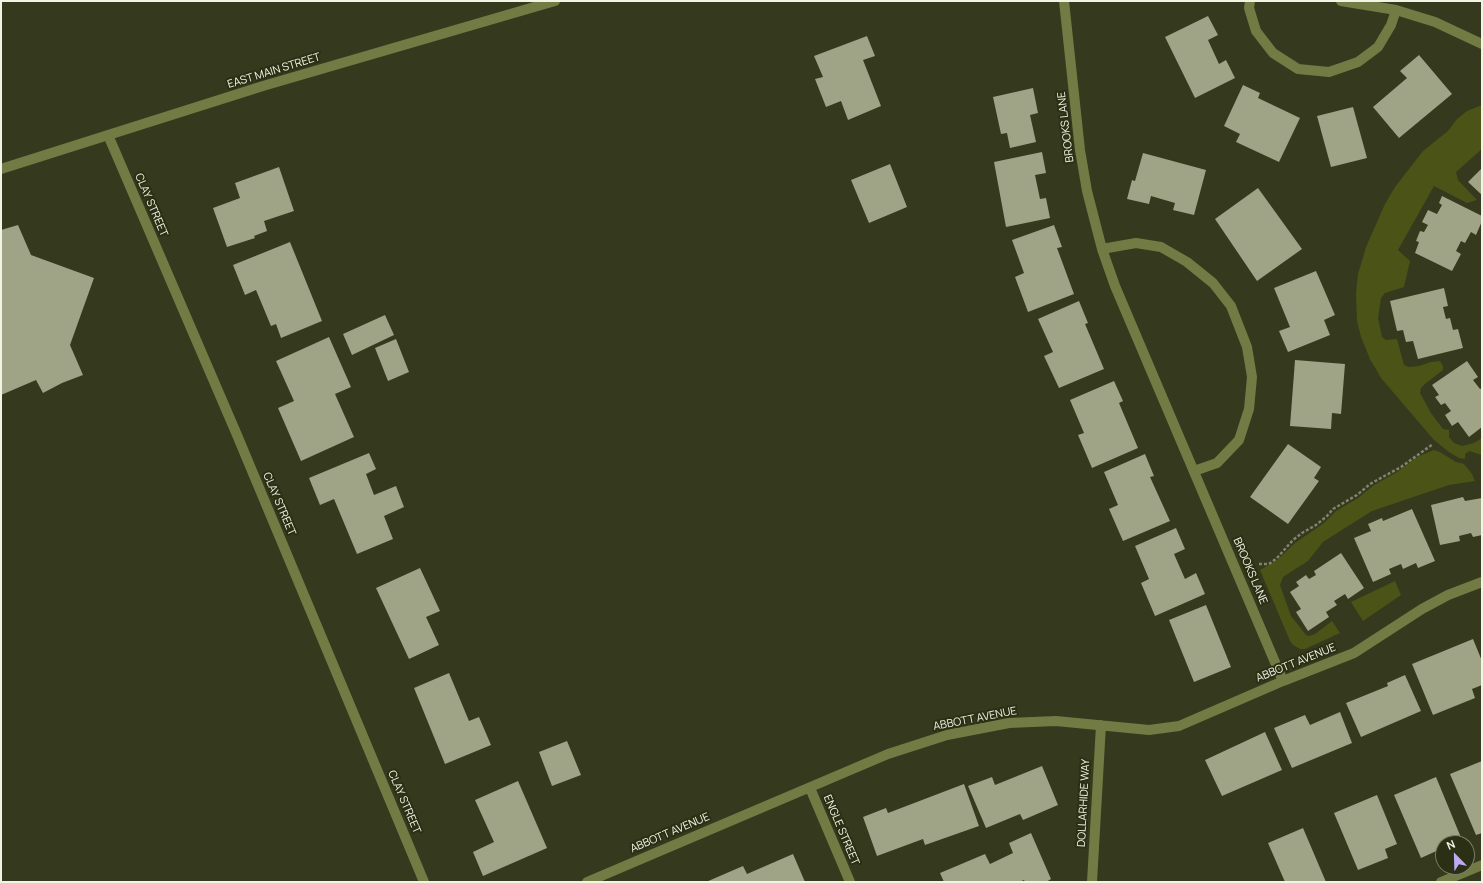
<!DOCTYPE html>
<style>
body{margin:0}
#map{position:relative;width:1483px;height:883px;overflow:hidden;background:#35391e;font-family:Manrope,sans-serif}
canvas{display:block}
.frame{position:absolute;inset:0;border:2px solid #f1f5e4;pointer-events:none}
.north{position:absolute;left:1435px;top:835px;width:40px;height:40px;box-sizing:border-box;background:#2b2f14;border:1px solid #7a7e67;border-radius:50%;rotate:337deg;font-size:11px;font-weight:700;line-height:16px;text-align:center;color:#f1f5e4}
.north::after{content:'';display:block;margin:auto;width:14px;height:18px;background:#bea9f5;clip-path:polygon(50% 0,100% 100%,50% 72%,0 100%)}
</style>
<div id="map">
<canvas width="1483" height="883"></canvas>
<div class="frame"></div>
<div class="north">N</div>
</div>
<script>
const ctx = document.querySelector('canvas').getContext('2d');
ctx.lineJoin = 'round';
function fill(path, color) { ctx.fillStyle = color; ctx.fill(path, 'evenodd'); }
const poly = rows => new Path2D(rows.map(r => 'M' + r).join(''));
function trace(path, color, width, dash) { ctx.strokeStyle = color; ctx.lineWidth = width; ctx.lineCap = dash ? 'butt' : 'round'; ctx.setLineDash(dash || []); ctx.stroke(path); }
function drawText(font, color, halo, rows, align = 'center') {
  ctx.font = font + ' Manrope,sans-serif'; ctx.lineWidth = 4; ctx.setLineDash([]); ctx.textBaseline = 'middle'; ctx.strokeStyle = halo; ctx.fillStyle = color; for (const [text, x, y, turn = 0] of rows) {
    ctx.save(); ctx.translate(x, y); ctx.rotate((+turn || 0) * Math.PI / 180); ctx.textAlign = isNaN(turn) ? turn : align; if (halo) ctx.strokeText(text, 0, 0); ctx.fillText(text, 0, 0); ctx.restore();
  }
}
fill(poly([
 [1482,105,1482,149,1456,172,1458,180,1477,200,1467,203,1434,186,1398,250,1410,261,1404,287,1385,293,1381,298,1378,318,1382,337,1386,340,1397,339,1404,365,1409,367,1419,366,1431,362,1440,361,1443,366,1443,370,1425,384,1421,388,1420,393,1431,413,1443,429,1449,430,1449,437,1454,443,1462,446,1474,443,1482,438,1482,455,1469,451,1465,454,1465,459,1459,458,1449,452,1434,440,1381,378,1370,359,1361,337,1357,321,1356,293,1358,274,1366,247,1385,204,1395,187,1423,151,1448,131,1457,119,1467,111],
 [1434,450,1440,452,1456,462,1464,464,1472,474,1475,481,1449,485,1372,511,1323,542,1308,561,1283,577,1280,585,1291,616,1306,635,1309,636,1315,634,1332,621,1340,633,1305,649,1300,649,1293,645,1290,641,1260,570,1277,560,1295,543,1324,523,1336,511,1358,498,1374,485,1397,472,1417,457],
 [1395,581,1401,595,1363,621,1351,602]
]), '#4b5316');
fill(poly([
 [1208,16,1218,35,1208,40,1219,64,1226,60,1235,78,1195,98,1165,37],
 [867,36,875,56,863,60,881,106,848,120,841,101,826,107,815,79,823,77,814,56],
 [1419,55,1452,94,1399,138,1373,107,1407,78,1400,71],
 [1243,85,1260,93,1258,98,1300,118,1279,162,1236,142,1240,134,1224,126],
 [1033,88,1038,113,1030,115,1036,142,1010,148,1007,133,1001,134,993,97],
 [1353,107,1367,158,1331,167,1317,116],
 [1042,152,1046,173,1035,175,1040,199,1046,198,1050,218,1006,227,994,162],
 [1143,153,1206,170,1194,215,1173,210,1175,203,1151,196,1149,204,1127,199,1132,180,1135,181],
 [890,164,907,207,869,223,851,180],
 [279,167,294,211,264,221,267,231,254,236,255,238,227,247,213,208,240,198,235,183],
 [1482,168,1482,195,1468,182],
 [1258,188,1302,249,1257,281,1215,219],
 [1442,196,1482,216,1482,221,1476,235,1471,232,1465,243,1461,241,1456,251,1461,254,1452,271,1415,253,1419,242,1416,241,1420,231,1424,232,1428,225,1422,222,1428,210,1437,214,1442,205,1439,203],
 [18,225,31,255,94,278,70,345,83,375,62,383,43,393,36,380,1,395,1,230],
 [1054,225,1062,247,1057,248,1074,294,1028,312,1015,277,1024,273,1012,240],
 [290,242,322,321,281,338,276,324,271,326,256,290,245,295,233,265],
 [1316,271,1335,315,1324,320,1330,335,1288,352,1279,331,1290,327,1274,288],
 [1444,288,1448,306,1443,307,1446,319,1450,318,1453,330,1458,329,1463,348,1418,359,1413,341,1406,342,1403,330,1397,331,1390,301],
 [1079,301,1088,323,1085,324,1104,369,1059,388,1044,356,1053,352,1038,319],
 [385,315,394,335,352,355,343,334],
 [329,337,351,387,335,394,354,437,301,461,278,408,294,401,276,361],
 [396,339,409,372,388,381,375,348],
 [1295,360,1345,364,1341,414,1332,413,1331,429,1290,426],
 [1467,361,1478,377,1473,380,1480,389,1482,388,1482,427,1469,437,1458,422,1452,426,1445,415,1451,411,1445,403,1441,405,1435,397,1439,395,1432,385],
 [1114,381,1123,401,1119,403,1138,448,1092,468,1078,435,1084,433,1070,400],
 [1288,444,1321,467,1314,478,1319,481,1288,524,1250,497],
 [369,453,376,469,366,474,374,495,396,486,404,507,384,516,393,539,357,554,334,499,320,505,309,478],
 [1145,454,1154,476,1150,477,1170,521,1123,541,1109,509,1118,505,1104,472],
 [1463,497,1465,501,1482,498,1482,535,1473,537,1471,533,1459,536,1460,541,1440,545,1431,505],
 [1412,509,1435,561,1418,568,1416,563,1403,569,1401,564,1389,569,1391,574,1373,582,1354,538,1371,531,1368,524,1382,518,1383,521],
 [1176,528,1185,549,1174,554,1185,579,1196,573,1205,594,1155,616,1141,583,1149,579,1135,546],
 [1341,553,1364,588,1348,599,1345,594,1334,601,1337,605,1326,612,1329,617,1308,631,1296,612,1301,609,1290,592,1299,586,1296,582,1306,575,1309,579,1316,575,1314,571],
 [420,568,440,611,426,617,439,645,409,659,376,588],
 [1206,605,1231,667,1194,682,1169,620],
 [1473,639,1482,661,1482,685,1472,689,1475,698,1433,715,1412,664],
 [449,673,469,721,479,717,491,745,445,764,414,688],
 [1405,675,1421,711,1361,737,1346,703,1388,686,1387,683],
 [1340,712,1352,743,1292,768,1274,728,1305,715,1310,725],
 [1265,732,1282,770,1222,796,1205,760],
 [567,741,581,775,552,786,539,752],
 [1482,761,1482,833,1476,835,1450,774],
 [1042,766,1058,805,1023,820,1020,814,986,828,968,786,992,777,995,785],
 [1436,777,1462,840,1455,843,1443,843,1443,848,1421,858,1394,795],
 [518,781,547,848,483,876,473,852,494,842,475,800],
 [964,784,979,826,925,845,923,839,877,856,863,817,886,808,888,813],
 [1377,795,1397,844,1385,849,1388,858,1358,870,1334,813],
 [1303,828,1326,882,1285,882,1268,843],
 [1031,833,1051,879,1046,882,1025,882,1024,880,1019,882,944,882,940,873,985,854,990,864,1013,853,1009,843],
 [793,854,805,882,706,882,743,866,747,874]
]), '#9ea485');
trace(poly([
 [1259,564,1269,564,1277,558,1293,540,1302,533,1316,525,1327,516,1333,509,1357,495,1370,484,1401,467,1433,444]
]), '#81856f', 2.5, [3, 2]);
trace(poly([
 [1441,882,1482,865]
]), '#727b44', 10);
trace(poly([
 [1064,1,1080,150,1087,191,1102,249,1115,286,1283,681],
 [1250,1,1249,8,1256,31,1273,53,1298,69,1329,72,1358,62,1378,47,1391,25,1396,10],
 [1341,1,1396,10,1435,22,1482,44],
 [108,135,237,435,424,882],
 [1102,249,1136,243,1161,247,1187,262,1213,283,1231,306,1247,347,1252,377,1249,409,1239,440,1217,463,1194,471],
 [810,788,850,882],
 [587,882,888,754,947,735,1009,723,1056,721,1149,730,1179,726,1283,681,1354,653,1422,609,1448,595,1482,582],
 [1092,882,1101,725]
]), '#727b44', 10);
trace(poly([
 [1,169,263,86,555,1]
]), '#727b44', 10);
drawText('11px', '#f1f5e4', '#2b2f14', [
 ["EAST MAIN STREET",274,71,-17],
 ["BROOKS LANE",1066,127,-97],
 ["CLAY STREET",151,205,67],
 ["CLAY STREET",279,504,67],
 ["BROOKS LANE",1250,571,67],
 ["ABBOTT AVENUE",1296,663,-22],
 ["ABBOTT AVENUE",975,719,-11],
 ["CLAY STREET",404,802,67],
 ["DOLLARHIDE WAY",1084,803,-87],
 ["ENGLE STREET",841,830,67],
 ["ABBOTT AVENUE",670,833,-23]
]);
</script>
